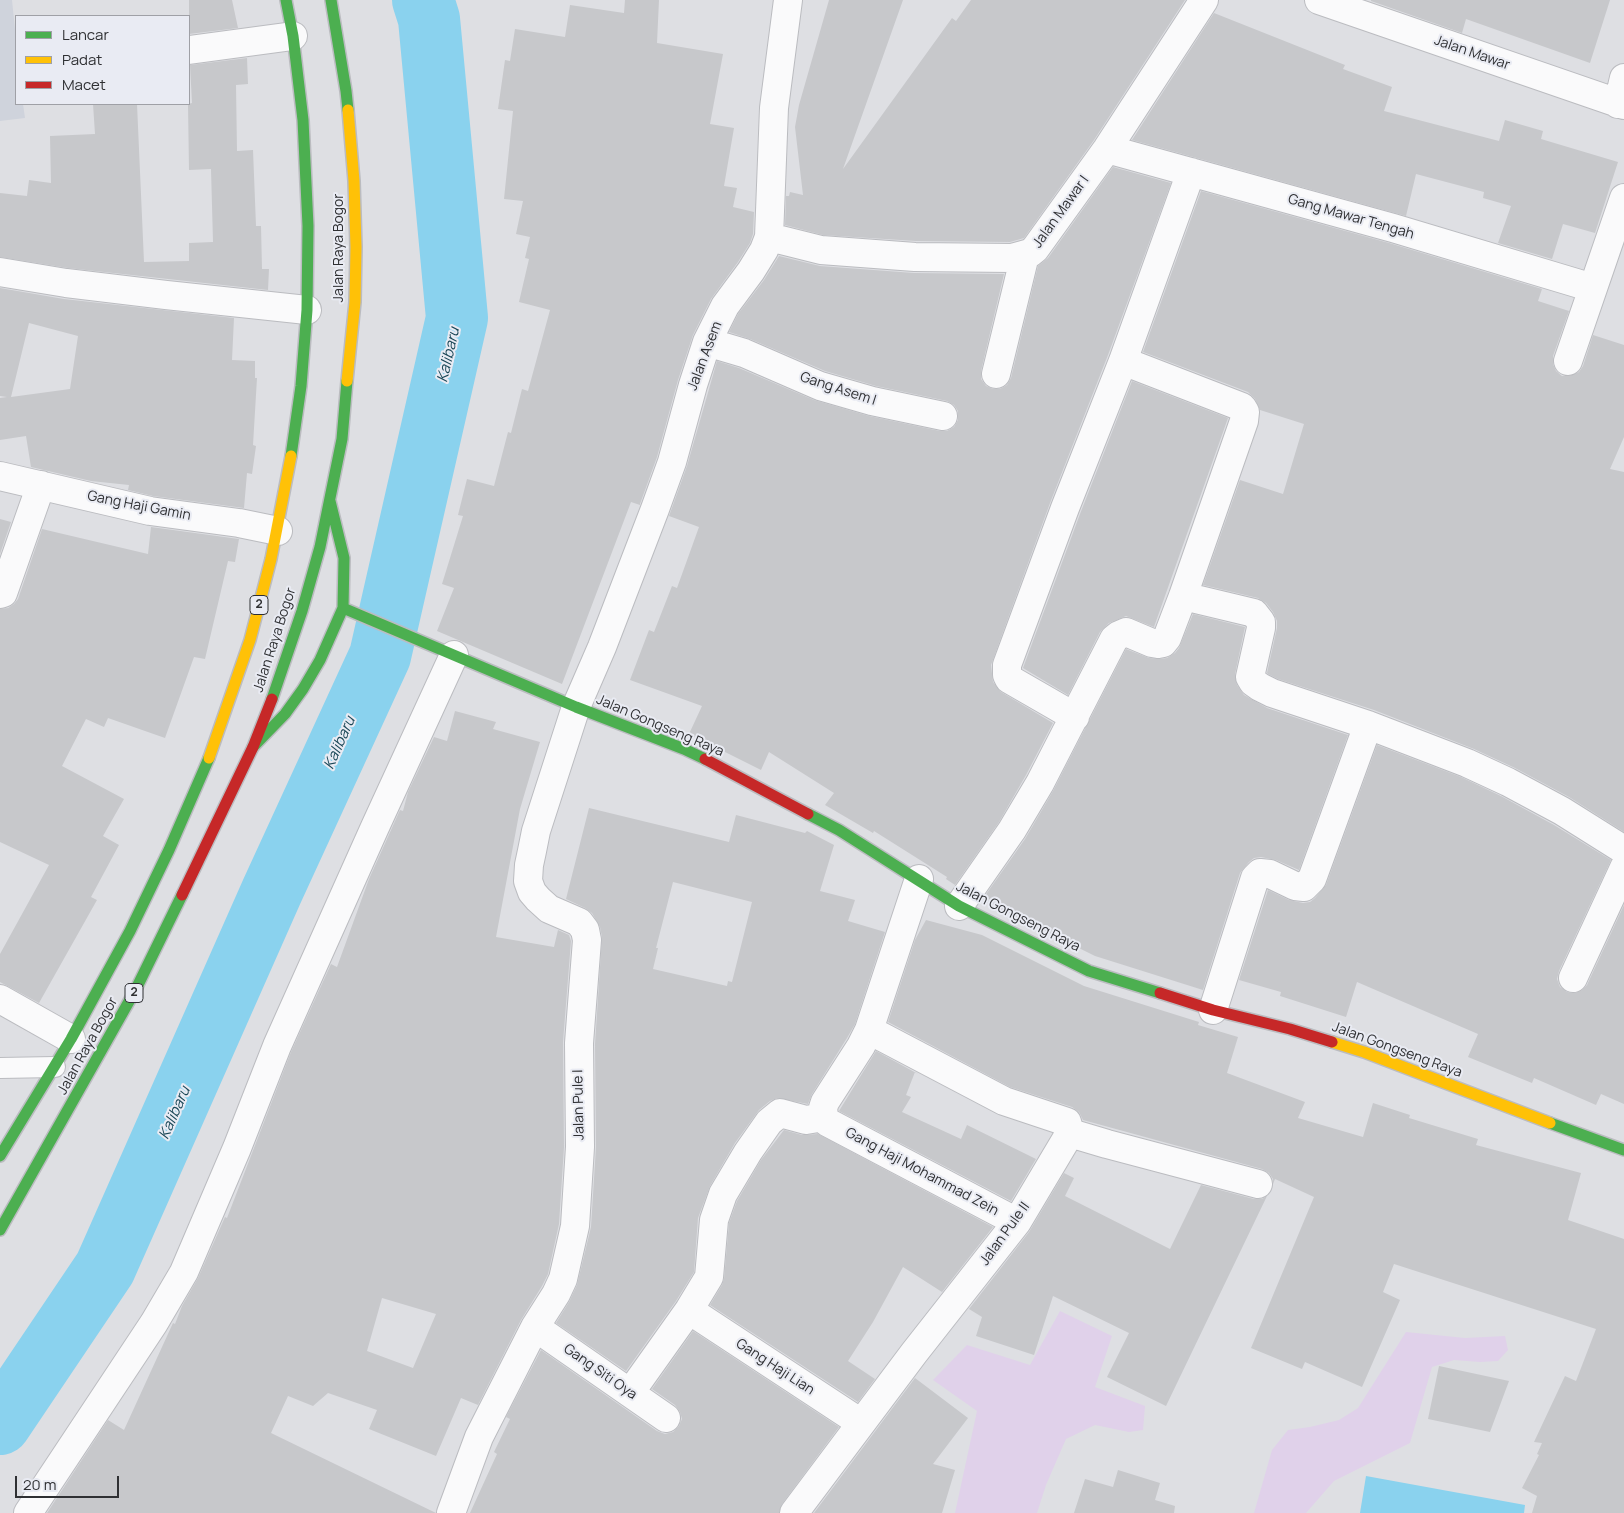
<!DOCTYPE html>
<style>
body{margin:0}
#map{position:relative;width:1624px;height:1513px;overflow:hidden;background:#dedfe3;font-family:Manrope,sans-serif}
canvas{display:block}
.legend{position:absolute;left:15px;top:15px;width:175px;height:90px;box-sizing:border-box;background:#e9ebf3;border:1px solid #9fa0a6;margin:0;padding:6px 9px;list-style:none;font-size:15px;color:#2f3033}
.legend li{display:flex;align-items:center;gap:10px;height:25px}
.legend b{width:25px;border:1px solid #9fa0a6}
.scale{position:absolute;left:15px;top:1476px;width:104px;height:22px;box-sizing:border-box;border:2px solid #2f3033;border-top:0;padding-left:6px;font-size:15px;line-height:18px;white-space:nowrap;color:#2f3033;-webkit-text-stroke:4px #e9ebf3;paint-order:stroke}
</style>
<div id="map">
<canvas width="1624" height="1513"></canvas>
<ul class="legend">
<li><b style="height:6px;background:#4caf50"></b>Lancar</li>
<li><b style="height:6px;background:#ffc107"></b>Padat</li>
<li><b style="height:6px;background:#c62828"></b>Macet</li>
</ul>
<div class="scale">20 m</div>
</div>
<script>
const ctx = document.querySelector('canvas').getContext('2d');
ctx.lineJoin = 'round';
function fill(path, color) { ctx.fillStyle = color; ctx.fill(path, 'evenodd'); }
const poly = rows => new Path2D(rows.map(r => 'M' + r).join(''));
function trace(path, color, width, dash) { ctx.strokeStyle = color; ctx.lineWidth = width; ctx.lineCap = dash ? 'butt' : 'round'; ctx.setLineDash(dash || []); ctx.stroke(path); }
function drawText(font, color, halo, rows, align = 'center') {
  ctx.font = font + ' Manrope,sans-serif'; ctx.lineWidth = 4; ctx.setLineDash([]); ctx.textBaseline = 'middle'; ctx.strokeStyle = halo; ctx.fillStyle = color; for (const [text, x, y, turn = 0] of rows) {
    ctx.save(); ctx.translate(x, y); ctx.rotate((+turn || 0) * Math.PI / 180); ctx.textAlign = isNaN(turn) ? turn : align; if (halo) ctx.strokeText(text, 0, 0); ctx.fillText(text, 0, 0); ctx.restore();
  }
}
fill(poly([
 [0,0,12,0,16,39,16,104,23,104,25,118,0,121]
]), '#cfd3dc');
fill(poly([
 [1060,1311,1112,1336,1095,1387,1145,1406,1143,1430,1129,1432,1095,1425,1066,1439,1046,1485,1037,1513,955,1513,977,1411,933,1380,967,1345,1030,1365],
 [1406,1332,1465,1338,1505,1336,1508,1350,1498,1361,1480,1362,1454,1360,1432,1367,1410,1443,1334,1481,1306,1513,1254,1513,1272,1450,1288,1430,1310,1427,1339,1420,1358,1408]
]), '#e0d1ea');
fill(poly([
 [1366,1476,1525,1505,1524,1513,1360,1513]
]), '#8ad2ee');
trace(poly([
 [0,1424,105,1268,272,891,380,656,457,318,429,19,423,0]
]), '#8ad2ee', 62);
fill(poly([
 [189,0,232,0,238,28,189,34],
 [625,0,659,0,657,43,723,54,710,124,734,128,724,186,737,188,733,207,754,212,753,234,750,243,738,262,711,299,693,335,678,380,657,457,640,504,640,505,631,502,562,684,437,631,454,588,442,584,463,516,458,515,467,479,494,486,508,432,511,433,522,389,528,391,550,310,519,302,529,259,525,258,530,237,516,234,523,201,504,199,513,111,498,109,505,60,510,61,515,29,565,37,570,5,624,13],
 [829,0,903,0,843,169,952,18,956,21,971,0,1185,0,1094,140,1024,238,1010,242,916,241,823,235,785,225,786,196,789,196,790,192,803,195,795,127,799,105],
 [1371,0,1610,0,1590,63,1466,19,1462,33,1371,1],
 [1214,13,1345,65,1343,69,1392,87,1384,111,1499,141,1505,120,1543,131,1541,139,1618,162,1595,233,1563,224,1552,259,1498,243,1511,206,1483,198,1484,192,1416,174,1406,216,1132,140],
 [247,58,248,84,236,85,237,151,253,150,256,226,261,226,262,269,269,269,268,290,68,268,0,257,0,193,27,196,29,180,51,183,50,136,95,134,93,104,137,104,144,262,189,261,189,243,213,242,211,169,189,170,188,104,192,103,190,65],
 [1113,167,1171,183,1108,355,1050,503,991,665,993,682,1001,692,1053,723,1026,775,999,822,955,885,946,879,947,877,874,831,873,833,825,805,834,793,769,752,761,770,689,734,702,706,630,680,649,630,654,632,672,586,677,588,699,527,669,516,687,466,717,361,739,368,814,400,869,416,940,431,947,431,954,427,958,420,958,411,954,405,947,401,876,386,825,371,750,339,729,332,738,314,764,280,779,256,820,266,914,273,1004,274,981,371,981,379,986,386,993,389,1000,389,1007,385,1011,378,1038,266,1048,258],
 [1201,191,1389,243,1542,289,1538,301,1569,311,1553,356,1553,364,1556,371,1562,376,1570,376,1579,372,1583,366,1593,335,1624,345,1624,437,1610,469,1624,472,1624,832,1569,797,1515,768,1474,749,1374,710,1278,679,1268,674,1267,673,1277,628,1277,621,1273,612,1266,603,1258,598,1203,585,1240,480,1283,494,1304,424,1260,410,1255,399,1248,392,1143,352],
 [0,288,64,299,234,318,232,360,255,361,255,378,257,378,253,445,256,446,252,474,247,473,244,508,153,496,128,490,129,485,91,481,31,467,26,436,0,440,0,398,7,397,0,396],
 [29,323,78,336,70,389,11,397],
 [1132,381,1228,418,1154,627,1126,616,1109,623,1100,632,1068,695,1023,668,1080,514],
 [0,519,11,522,0,554],
 [151,527,239,539,235,562,228,561,205,659,194,657,165,738,108,718,104,727,86,719,62,766,124,799,103,836,119,845,91,897,97,900,39,1003,0,982,0,954,49,865,0,842,0,609,8,608,14,604,18,599,42,529,148,554],
 [1193,614,1245,627,1235,674,1237,685,1244,695,1267,708,1348,735,1299,870,1276,860,1261,857,1254,858,1249,862,1240,873,1203,990,1095,956,982,900,1025,839,1053,791,1126,649,1149,658,1161,659,1167,658,1175,653,1179,648],
 [455,711,496,722,493,729,540,742,520,809,496,937,554,947,558,930,569,935,571,941,563,1042,564,1147,559,1224,548,1274,542,1286,521,1320,478,1405,461,1398,436,1456,369,1429,377,1410,328,1393,313,1406,288,1396,271,1433,436,1513,47,1513,108,1420,124,1430,173,1323,175,1324,182,1306,198,1278,225,1217,227,1218,291,1052,331,964,337,967,369,879,400,810,403,811,408,792,434,737,447,741],
 [382,1298,436,1314,413,1368,367,1351],
 [1377,745,1461,777,1501,796,1554,825,1611,860,1559,971,1557,979,1560,987,1567,992,1575,993,1582,990,1587,985,1624,905,1624,1104,1601,1094,1596,1105,1534,1078,1532,1083,1468,1057,1478,1034,1357,982,1346,1017,1280,996,1281,992,1239,980,1268,890,1289,900,1303,903,1310,902,1315,898,1326,885],
 [589,808,729,842,736,815,805,833,807,831,834,845,820,891,855,900,848,921,885,932,855,1024,847,1038,812,1094,808,1104,777,1098,770,1101,759,1110,735,1143,710,1186,698,1218,694,1272,676,1301,626,1371,556,1323,569,1302,577,1285,591,1227,596,1147,595,1044,602,937,600,927,592,913,585,908,566,899],
 [673,882,752,902,732,982,728,981,727,986,653,969,658,948,656,948],
 [926,920,982,935,1084,986,1199,1022,1198,1025,1238,1037,1227,1073,1305,1102,1298,1118,1363,1137,1373,1103,1410,1115,1409,1118,1478,1139,1476,1145,1581,1173,1568,1220,1624,1239,1624,1513,1532,1513,1537,1496,1522,1488,1539,1455,1537,1454,1542,1443,1534,1442,1565,1376,1576,1381,1596,1329,1394,1264,1383,1292,1400,1300,1362,1387,1305,1362,1302,1369,1251,1348,1314,1197,1275,1179,1273,1184,1273,1179,1269,1173,1262,1169,1083,1120,1079,1112,1072,1107,1010,1087,888,1022,915,940],
 [876,1051,918,1074,915,1072,906,1095,911,1097,902,1112,961,1139,967,1125,1036,1159,1011,1201,839,1111],
 [784,1130,802,1135,818,1134,993,1227,942,1292,903,1267,873,1322,848,1361,875,1379,858,1402,710,1305,722,1285,724,1279,729,1223,737,1201,761,1160],
 [1064,1173,1074,1178,1065,1196,1170,1249,1201,1185,1254,1199,1262,1199,1267,1196,1166,1406,1107,1377,1129,1333,1053,1296,1034,1355,976,1336,982,1317,969,1309,1029,1232],
 [693,1331,839,1427,782,1504,779,1513,470,1513,497,1454,494,1452,510,1419,506,1417,541,1350,657,1431,665,1434,673,1432,679,1426,682,1419,680,1412,675,1405,652,1389],
 [1439,1366,1509,1381,1490,1432,1428,1419],
 [915,1378,968,1418,933,1464,955,1470,942,1513,814,1513],
 [1118,1470,1160,1483,1155,1500,1175,1506,1174,1513,1074,1513,1085,1479,1113,1487]
]), '#c7c8cb');
const lane = poly([
 [0,1068,55,1067]
]);
const street = poly([
 [1319,0,1624,105],
 [189,50,293,36],
 [1618,104,1624,78],
 [1107,149,1393,228,1593,288],
 [769,237,821,250,915,257,1012,258,1030,253,1035,249,1107,149,1204,0],
 [0,272,66,283,166,295,307,310],
 [707,342,744,353,820,386,872,401,943,416],
 [1568,361,1624,198],
 [996,374,1025,255],
 [0,476,150,511,239,523,278,531],
 [0,594,3,593,41,485],
 [1183,596,1254,613,1261,622,1261,628,1250,677,1253,682,1260,687,1272,693,1368,725,1467,763,1508,782,1562,811,1624,850],
 [1075,717,1009,679,1007,675,1007,665,1065,508,1123,361,1191,172],
 [919,879,869,1030,861,1046,825,1102,823,1108,824,1117,827,1122,1017,1222],
 [959,906,1012,830,1040,783,1114,639,1119,635,1126,632,1152,643,1158,644,1163,643,1167,638,1183,596,1244,421,1245,412,1242,407,1123,361],
 [1573,978,1624,868],
 [0,999,71,1039],
 [1213,1010,1255,878,1260,873,1270,874,1295,886,1304,887,1312,879,1368,725],
 [1070,1133,1107,1144,1258,1184],
 [689,1310,861,1423],
 [535,1327,666,1418],
 [630,1393,689,1310,709,1277,714,1220,723,1194,748,1152,769,1122,780,1113,806,1120,824,1117],
 [28,1513,154,1323,184,1272,237,1148,277,1046,375,827,454,655],
 [451,1513,479,1437,535,1327,556,1294,563,1279,575,1226,580,1147,579,1043,587,940,585,930,579,922,549,909,538,899,532,892,528,881,529,865,532,851,536,831,576,707,602,647,655,509,672,462,693,385,707,342,725,306,751,271,764,250,769,237,774,108,788,0],
 [794,1513,914,1353,1017,1222,1070,1133,1067,1122,1004,1101,869,1030]
]);
const fast = poly([
 [286,0,293,36,303,120,308,226,307,310,301,386,291,456],
 [331,0,346,91,348,110],
 [343,608,576,707,684,749,705,759],
 [272,699,302,611,320,547,342,439,347,381],
 [253,747,285,714,303,689,320,660,343,608,344,558,330,501],
 [808,814,839,830,959,906,1089,971,1160,993],
 [1550,1123,1624,1150],
 [0,1156,71,1039,130,931,169,850,209,758],
 [0,1230,136,989,182,895]
]);
const slow = poly([
 [347,381,355,302,356,247,354,181,348,110],
 [209,758,250,640,271,559,291,456],
 [1332,1042,1364,1052,1550,1123]
]);
const jam = poly([
 [705,759,808,814],
 [182,895,253,747,272,699],
 [1160,993,1213,1010,1290,1029,1332,1042]
]);
trace(lane, '#bbbcc0', 22);
trace(street, '#bbbcc0', 30);
trace(fast, '#bbbcc0', 14);
trace(slow, '#bbbcc0', 14);
trace(jam, '#bbbcc0', 14);
trace(lane, '#fafafb', 20);
trace(street, '#fafafb', 28);
trace(fast, '#4caf50', 11);
trace(slow, '#ffc107', 11);
trace(jam, '#c62828', 11);
for (const [x, y, w] of [
 [259,605,18],
 [134,993,18]
]) { const box = new Path2D(); box.roundRect(x - w / 2, y - 9.5, w, 19, 4); ctx.fillStyle = '#e9ebf3'; ctx.fill(box); trace(box, '#2f3033', 1); }
drawText('bold 12px', '#2f3033', null, [
 ["2",259,605],
 ["2",134,993]
]);
drawText('14px', '#2f3033', '#e9ebf3', [
 ["Jalan Mawar",1472,53,19],
 ["Jalan Mawar I",1061,212,-54],
 ["Gang Mawar Tengah",1351,217,16],
 ["Jalan Raya Bogor",339,248,-90],
 ["Jalan Asem",705,356,-69],
 ["Gang Asem I",838,389,18],
 ["Gang Haji Gamin",139,506,11],
 ["Jalan Raya Bogor",275,640,-72],
 ["Jalan Gongseng Raya",660,726,23],
 ["Jalan Gongseng Raya",1018,917,27],
 ["Jalan Raya Bogor",88,1046,-61],
 ["Jalan Gongseng Raya",1397,1050,20],
 ["Jalan Pule I",579,1105,-91],
 ["Gang Haji Mohammad Zein",922,1172,28],
 ["Jalan Pule II",1005,1234,-54],
 ["Gang Haji Lian",775,1367,33],
 ["Gang Siti Oya",600,1372,35]
]);
drawText('italic 15px', '#194656', '#e9ebf3', [
 ["Kalibaru",449,355,-77],
 ["Kalibaru",340,743,-66],
 ["Kalibaru",175,1113,-66]
]);
</script>
